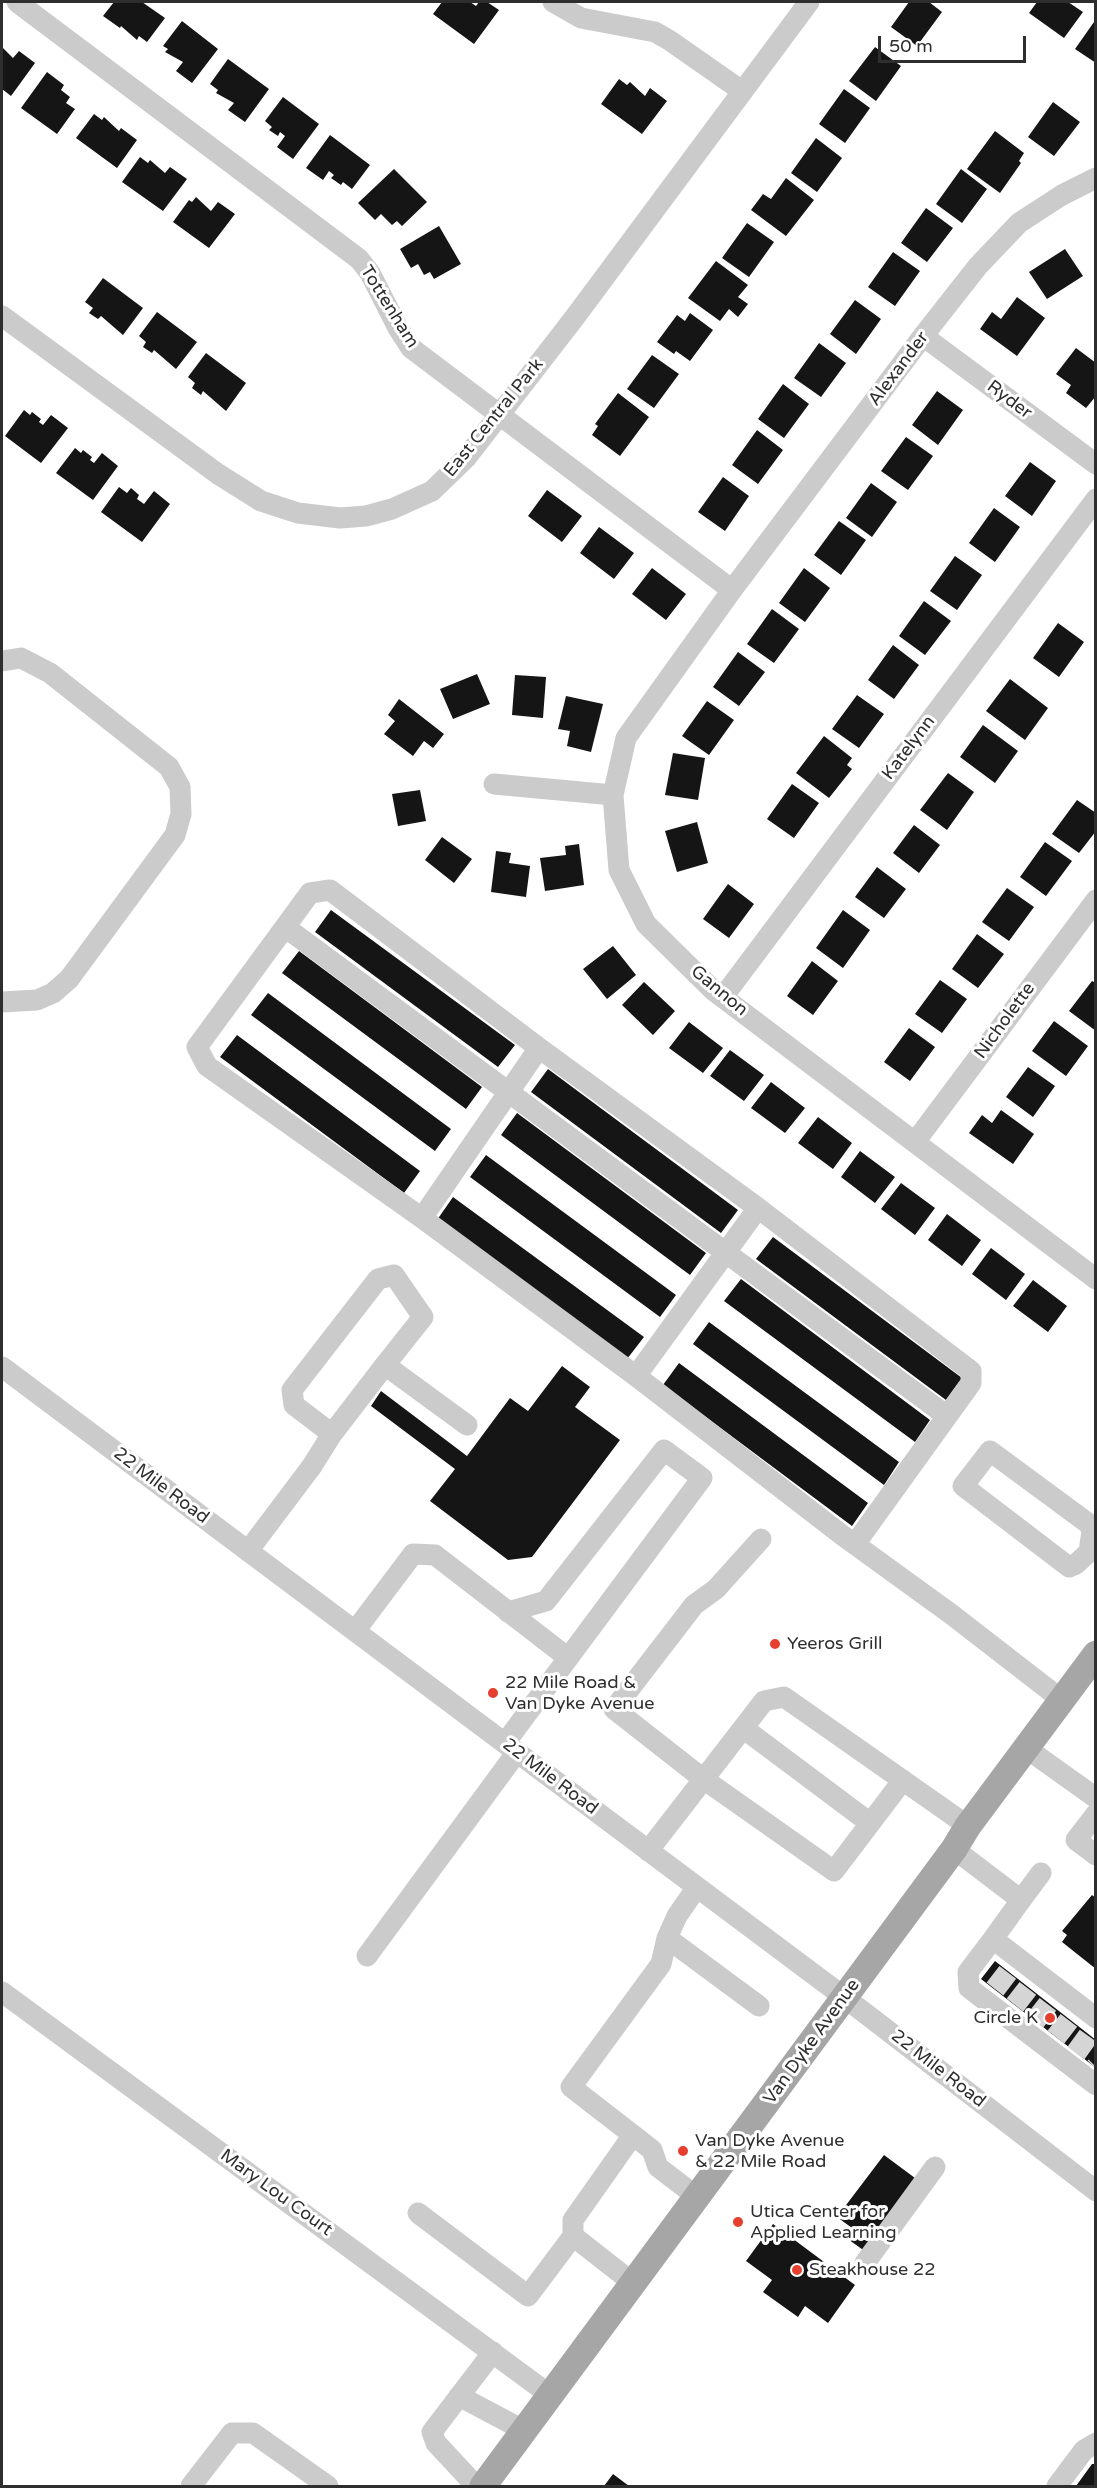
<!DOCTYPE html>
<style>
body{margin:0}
#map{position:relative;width:1097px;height:2488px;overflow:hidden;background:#fff;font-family:"Varela Round",sans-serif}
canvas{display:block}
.frame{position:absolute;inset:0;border:3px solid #2e2e2e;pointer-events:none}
.scale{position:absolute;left:878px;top:36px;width:148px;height:27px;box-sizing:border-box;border:3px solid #2e2e2e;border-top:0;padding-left:8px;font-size:18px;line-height:21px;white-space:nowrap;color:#2e2e2e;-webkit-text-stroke:4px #fff;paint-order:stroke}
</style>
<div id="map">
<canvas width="1097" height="2488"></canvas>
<div class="frame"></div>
<div class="scale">50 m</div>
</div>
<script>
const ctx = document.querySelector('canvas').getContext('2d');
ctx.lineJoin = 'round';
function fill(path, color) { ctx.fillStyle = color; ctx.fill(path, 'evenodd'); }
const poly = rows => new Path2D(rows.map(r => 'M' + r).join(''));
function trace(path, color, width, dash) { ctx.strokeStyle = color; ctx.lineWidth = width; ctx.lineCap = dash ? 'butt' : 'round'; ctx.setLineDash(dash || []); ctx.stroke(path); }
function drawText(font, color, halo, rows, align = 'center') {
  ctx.font = font + ' "Varela Round",sans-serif'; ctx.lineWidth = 6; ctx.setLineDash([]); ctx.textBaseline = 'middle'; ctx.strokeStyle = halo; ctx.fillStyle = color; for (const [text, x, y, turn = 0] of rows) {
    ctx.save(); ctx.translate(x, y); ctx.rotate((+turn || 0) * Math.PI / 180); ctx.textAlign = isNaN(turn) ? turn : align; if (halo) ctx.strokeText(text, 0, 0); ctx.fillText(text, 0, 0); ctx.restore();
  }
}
fill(poly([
 [114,2,142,2,165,18,147,42,139,36,137,40,121,26,120,28,103,16],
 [442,2,470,2,476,6,479,2,487,2,499,10,474,44,433,14],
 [909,2,929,2,942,12,917,46,891,27],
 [1037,2,1068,2,1083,12,1064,38,1029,13],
 [182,21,218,49,192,83,176,71,183,62,165,52,168,49,163,46],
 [1094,22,1096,23,1096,63,1075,49],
 [2,47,13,58,19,51,35,63,11,96,2,89],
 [875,47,901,66,876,101,849,81],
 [228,59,269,89,245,122,228,110,234,103,216,93,218,90,210,84],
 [47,72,64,85,61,90,70,97,66,103,75,109,57,134,21,108],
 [619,79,627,85,630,82,645,96,650,88,667,101,642,134,601,104],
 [844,89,870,108,845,143,819,124],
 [283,97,319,124,293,159,277,147,285,136,280,132,278,136,269,130,272,127,265,121],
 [1053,102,1080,122,1054,156,1028,137],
 [94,114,102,120,104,117,119,131,121,128,137,140,117,168,76,138],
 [995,131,1024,153,1019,161,1021,163,1000,193,967,169],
 [330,135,370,165,352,189,343,182,341,185,331,178,334,175,329,171,323,180,306,168],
 [816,138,842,158,817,192,791,173],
 [140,157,148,163,150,160,165,173,170,167,187,179,163,211,122,182],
 [394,169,427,202,402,226,397,221,392,225,381,214,375,220,358,203],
 [961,169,987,189,962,223,936,204],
 [786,178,814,200,786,236,751,210,763,194,771,199],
 [196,197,211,211,218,202,235,214,209,248,173,222,189,200,192,202],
 [926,208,953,228,927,262,901,243],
 [747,223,774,242,749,277,722,258],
 [439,226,461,264,434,279,430,272,424,275,418,264,411,268,400,249],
 [1065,249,1083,276,1047,299,1029,272],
 [893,252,920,271,895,306,868,287],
 [716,261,748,285,738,297,748,304,738,317,729,309,720,321,688,298],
 [103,278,143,308,123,335,101,316,98,319,89,313,93,308,85,302],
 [1017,297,1045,318,1017,356,980,329,992,312,1001,319],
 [855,300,881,319,856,354,830,334],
 [157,312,197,342,176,369,154,350,152,353,143,347,146,342,139,336],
 [690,313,713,330,690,361,676,351,674,354,657,342,677,315,685,321],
 [819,343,846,363,821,397,794,378],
 [1076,348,1096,363,1096,396,1086,408,1066,393,1071,385,1056,374],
 [206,353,246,383,226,411,203,391,201,395,192,388,195,383,188,377],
 [652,355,679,374,654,408,627,389],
 [783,384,809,404,784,438,758,419],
 [937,391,963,410,938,445,912,425],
 [618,393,649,417,620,456,592,435,598,426,595,424],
 [24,410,30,415,32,412,41,419,39,422,43,425,51,415,68,428,41,463,5,436],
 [757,430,783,450,758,484,732,465],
 [906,437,933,456,908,490,881,471],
 [75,448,81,453,83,450,92,457,90,460,94,463,102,453,118,466,93,500,56,473],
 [1030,462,1056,481,1032,516,1005,496],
 [723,477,749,496,725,531,698,512],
 [871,483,897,502,872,537,846,518],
 [119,487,127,493,131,488,139,495,137,499,144,504,154,491,170,504,142,542,101,512],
 [547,490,582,516,562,542,528,516],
 [994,508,1020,527,995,562,969,543],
 [839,521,866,540,841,575,814,555],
 [599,527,634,553,614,579,580,553],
 [955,556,982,575,957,610,930,591],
 [652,568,686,594,666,620,632,594],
 [804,568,830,588,805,622,779,603],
 [924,601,951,621,925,655,899,636],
 [772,609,799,629,774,663,747,644],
 [1058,623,1084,642,1059,677,1033,658],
 [893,645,919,665,894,699,868,680],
 [738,652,765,672,739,706,713,687],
 [477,674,490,704,453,719,440,689],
 [515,675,546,677,543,718,512,715],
 [1010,679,1048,708,1025,740,986,711],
 [857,695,884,714,859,748,832,729],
 [566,696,603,704,591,752,567,746,570,731,558,729],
 [399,699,444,734,433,748,424,741,413,756,384,734,395,721,388,715],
 [707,701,734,720,709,755,682,736],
 [983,725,1018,751,995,783,960,757],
 [824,736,852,758,847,765,852,769,829,798,796,773],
 [673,753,705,758,698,800,665,795],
 [948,773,974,792,947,830,920,810],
 [792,784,819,803,794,838,767,819],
 [420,790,426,821,398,826,392,794],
 [1077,800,1096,813,1096,831,1079,853,1052,834],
 [697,822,708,863,677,872,665,831],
 [914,825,940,845,919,873,893,853],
 [442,837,472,859,454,883,425,860],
 [1045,842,1072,861,1046,896,1020,877],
 [579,844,584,885,545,891,540,858,566,855,565,846],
 [496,851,511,853,509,863,530,866,526,897,491,892],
 [877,867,906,889,884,918,855,897],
 [728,884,754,904,729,938,703,919],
 [1007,888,1034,907,1009,941,982,922],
 [331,910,515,1045,498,1067,315,932],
 [843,910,870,930,843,968,816,948],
 [977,934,1004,954,978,988,952,969],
 [613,946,636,975,607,999,583,969],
 [299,951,482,1087,466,1109,282,973],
 [812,961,838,981,813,1015,787,996],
 [940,980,967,999,942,1033,915,1014],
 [1092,981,1096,983,1096,1031,1069,1011],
 [644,982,675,1011,653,1035,622,1005],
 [268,993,451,1129,435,1151,251,1015],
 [1054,1021,1088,1046,1066,1076,1032,1051],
 [689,1022,723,1048,703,1073,669,1048],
 [909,1028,935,1047,910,1081,884,1062],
 [237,1035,420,1171,404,1193,220,1057],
 [730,1050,764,1075,744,1101,710,1076],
 [1028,1067,1055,1086,1033,1117,1006,1097],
 [548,1069,738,1210,721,1233,531,1092],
 [771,1082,805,1108,785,1133,751,1108],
 [1001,1110,1034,1134,1013,1164,969,1133,982,1115,992,1123],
 [517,1113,706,1253,690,1275,501,1135],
 [818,1117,852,1143,833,1169,798,1143],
 [860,1151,895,1177,875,1203,841,1177],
 [486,1155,676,1295,660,1317,470,1177],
 [901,1183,935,1208,915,1235,881,1209],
 [453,1197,644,1337,627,1359,437,1220],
 [947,1214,981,1240,962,1266,928,1240],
 [773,1237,962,1378,946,1400,756,1259],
 [991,1248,1025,1274,1006,1300,972,1274],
 [741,1279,930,1420,915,1442,724,1301],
 [1033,1280,1067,1306,1048,1332,1013,1306],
 [709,1322,899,1462,884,1485,693,1344],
 [679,1363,868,1503,852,1526,663,1385],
 [562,1366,590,1387,575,1407,620,1440,532,1557,508,1560,430,1501,455,1469,371,1406,381,1391,467,1456,510,1398,528,1411],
 [1092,1895,1096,1898,1096,1969,1062,1942,1067,1935,1062,1931],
 [995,1961,1096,2040,1096,2068,981,1979],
 [884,2155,919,2181,866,2252,845,2237,852,2228,837,2217],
 [773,2224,855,2285,828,2323,805,2306,798,2317,763,2292,772,2280,746,2261],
 [1092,2464,1096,2464,1096,2486,1076,2486],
 [613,2474,629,2486,604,2486]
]), '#151515');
trace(poly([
 [995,1989,1008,1972],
 [1015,2005,1029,1987],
 [1035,2021,1049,2003],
 [1056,2037,1070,2019],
 [1076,2053,1089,2035],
 [1095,2068,1096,2067]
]), '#d5d5d5', 21, [21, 10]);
trace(poly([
 [17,2,359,259,370,273,398,328,411,348,732,590],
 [553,2,581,18,655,32,669,40,742,91],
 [1096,178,1062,195,1019,223,978,266,923,336,732,590,626,738,613,795,619,870,646,924,713,990,1096,1279],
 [2,316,218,474,261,501,298,513,340,518,366,516,392,509,432,491,466,458,575,317,809,2],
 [923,336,1096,464],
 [2,661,21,658,50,673,169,767,180,787,181,814,175,835,69,979,53,993,37,1000,2,1002],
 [494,784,613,795],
 [285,927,947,1416],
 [723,997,1096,499],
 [915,1142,1096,900],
 [422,1218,539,1048],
 [2,1367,844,1997,1096,2191],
 [636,1376,758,1208],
 [332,1434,294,1405,292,1390,378,1279,394,1275,423,1317,385,1365],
 [990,1451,1089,1524,1092,1531,1089,1552,1076,1564,1069,1567,963,1486,990,1451],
 [761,1539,716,1589,694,1605,614,1709,702,1778,834,1871,903,1780],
 [855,1544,971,1383,971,1371,758,1208,539,1048,330,890,310,893,197,1047,207,1066,422,1218,636,1376,842,1535,951,1614,1062,1700],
 [248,1551,312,1466,332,1434,385,1365,467,1425],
 [355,1631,413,1554,435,1555,567,1657],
 [743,1728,870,1823],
 [505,1743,702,1478,664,1450,546,1601,508,1612],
 [1026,1748,1096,1798],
 [1096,1814,1076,1840,1096,1855],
 [954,1849,1021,1900,993,1939,1096,2018],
 [648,1851,764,1701,784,1697,968,1826],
 [1021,1900,1041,1873],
 [667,1938,759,2006],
 [993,1939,968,1972,969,1988,1096,2085],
 [367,1956,517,1752],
 [2,1992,550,2395],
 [633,2135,571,2087,661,1964,667,1938,677,1916,697,1887],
 [418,2213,528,2296,573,2236],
 [865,2263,935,2167],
 [633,2283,573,2236,573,2220,633,2135,652,2150,658,2167,697,2197],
 [459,2396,525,2431],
 [191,2486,232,2433,253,2433,328,2486],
 [476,2486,436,2443,432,2432,493,2352],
 [1057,2486,1084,2450,1096,2443]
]), '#cbcbcb', 21);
trace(poly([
 [483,2486,954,1849,968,1826,1096,1654]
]), '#a6a6a6', 27);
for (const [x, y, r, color] of [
 [775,1644,6,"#e63f2f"],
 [493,1693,6,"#e63f2f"],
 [1050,2018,6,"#e63f2f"],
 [683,2151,6,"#e63f2f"],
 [738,2222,6,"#e63f2f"],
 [797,2270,6,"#e63f2f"]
]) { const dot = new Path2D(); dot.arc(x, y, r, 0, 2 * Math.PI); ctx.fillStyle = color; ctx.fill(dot); trace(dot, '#fff', 2); }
drawText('18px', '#2e2e2e', '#fff', [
 ["Tottenham",389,307,58],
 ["Alexander",899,369,-53],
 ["Ryder",1009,400,37],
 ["East Central Park",494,418,-51],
 ["Katelynn",909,748,-53],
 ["Gannon",719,991,40],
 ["Nicholette",1005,1021,-54],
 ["22 Mile Road",161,1486,37],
 ["22 Mile Road",550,1777,37],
 ["Van Dyke Avenue",812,2042,-54],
 ["22 Mile Road",938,2069,38],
 ["Mary Lou Court",276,2193,36]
]);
drawText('18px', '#2e2e2e', '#fff', [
 ["Yeeros Grill",787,1644],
 ["22 Mile Road &",505,1683],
 ["Van Dyke Avenue",505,1704],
 ["Circle K",1038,2018,"right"],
 ["Van Dyke Avenue",695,2141],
 ["& 22 Mile Road",695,2162],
 ["Utica Center for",750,2212],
 ["Applied Learning",750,2233],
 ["Steakhouse 22",809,2270]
], 'left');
</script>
